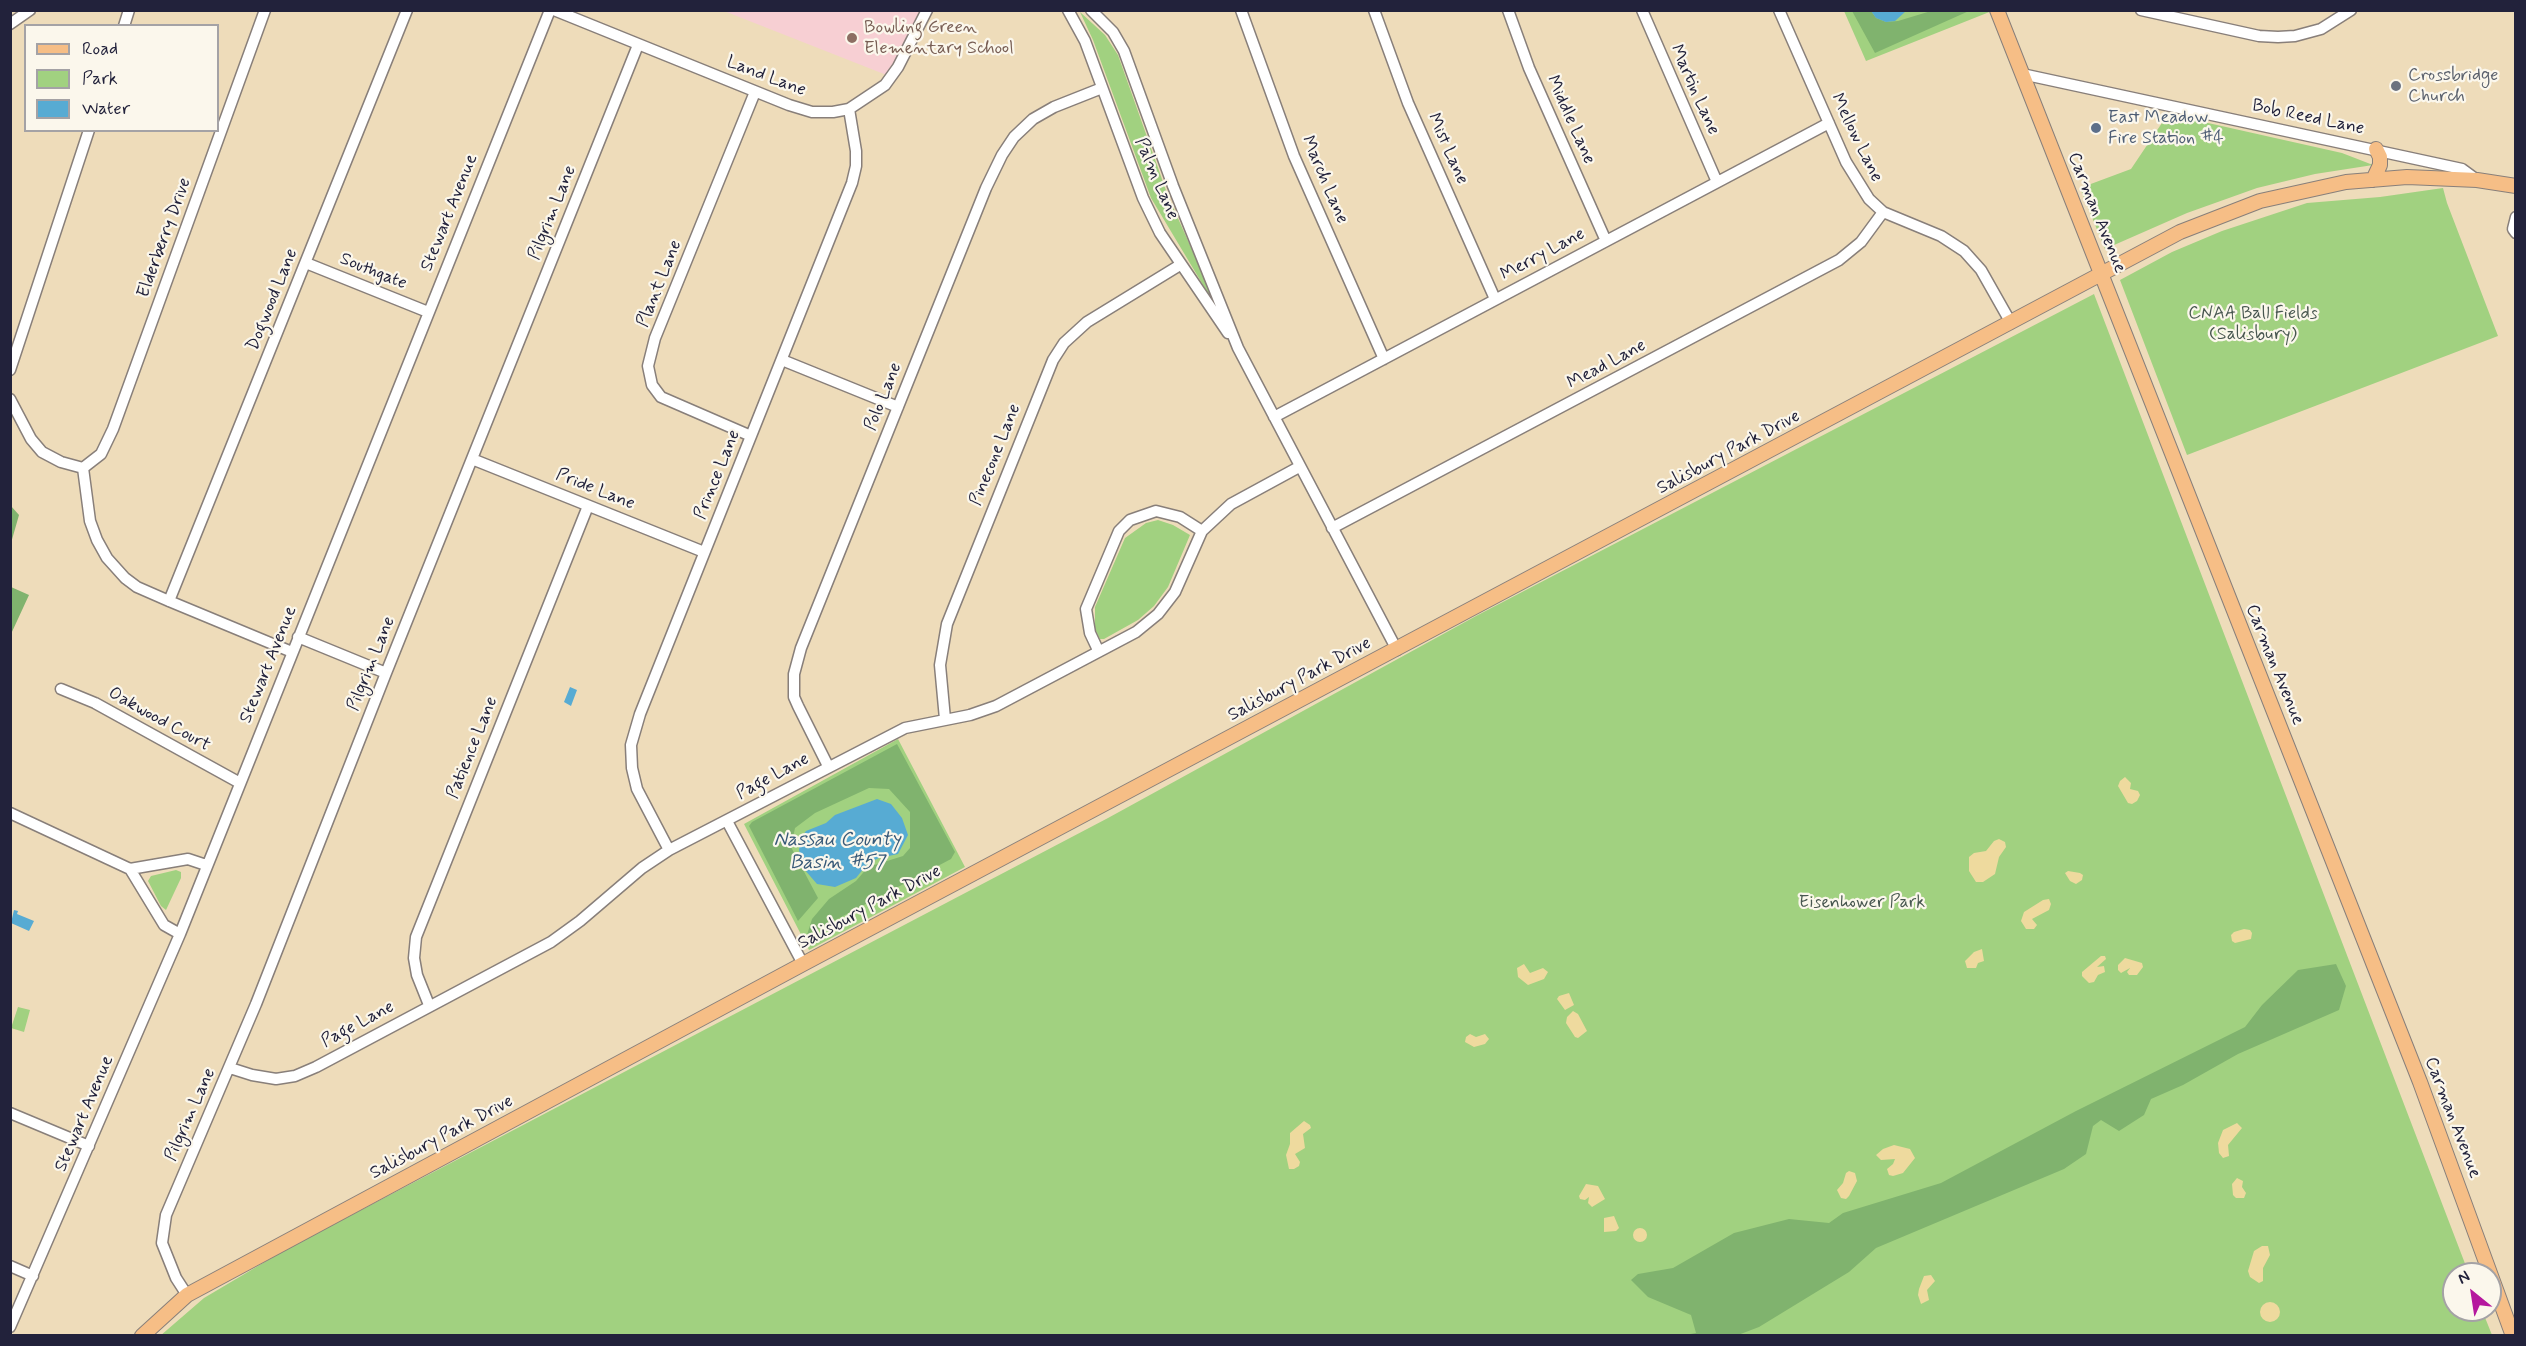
<!DOCTYPE html>
<style>
body{margin:0}
#map{position:relative;width:2526px;height:1346px;overflow:hidden;background:#eedcba;font-family:Mynerve,sans-serif}
canvas{display:block}
.frame{position:absolute;inset:0;border:12px solid #22223b;pointer-events:none}
.legend{position:absolute;left:24px;top:24px;width:195px;height:108px;box-sizing:border-box;background:#fbf7ec;border:2px solid #a4a2a5;margin:0;padding:8px 10px;list-style:none;font-size:18px;color:#22223b}
.legend li{display:flex;align-items:center;gap:12px;height:30px}
.legend b{width:30px;border:2px solid #a4a2a5}
.north{position:absolute;left:2442px;top:1262px;width:60px;height:60px;box-sizing:border-box;background:#fbf7ec;border:2px solid #a4a2a5;border-radius:50%;rotate:330deg;font-size:16px;font-weight:700;line-height:24px;text-align:center;color:#22223b}
.north::after{content:'';display:block;margin:auto;width:21px;height:27px;background:#b5179e;clip-path:polygon(50% 0,100% 100%,50% 72%,0 100%)}
</style>
<div id="map">
<canvas width="2526" height="1346"></canvas>
<div class="frame"></div>
<ul class="legend">
<li><b style="height:8px;background:#f6be86"></b>Road</li>
<li><b style="height:16px;background:#a1d180"></b>Park</li>
<li><b style="height:16px;background:#57abd3"></b>Water</li>
</ul>
<div class="north">N</div>
</div>
<script>
const ctx = document.querySelector('canvas').getContext('2d');
ctx.lineJoin = 'round';
function fill(path, color) { ctx.fillStyle = color; ctx.fill(path, 'evenodd'); }
const poly = rows => new Path2D(rows.map(r => 'M' + r).join(''));
function trace(path, color, width, dash) { ctx.strokeStyle = color; ctx.lineWidth = width; ctx.lineCap = dash ? 'butt' : 'round'; ctx.setLineDash(dash || []); ctx.stroke(path); }
function drawText(font, color, halo, rows, align = 'center') {
  ctx.font = font + ' Mynerve,sans-serif'; ctx.lineWidth = 4.5; ctx.setLineDash([]); ctx.textBaseline = 'middle'; ctx.strokeStyle = halo; ctx.fillStyle = color; for (const [text, x, y, turn = 0] of rows) {
    ctx.save(); ctx.translate(x, y); ctx.rotate((+turn || 0) * Math.PI / 180); ctx.textAlign = isNaN(turn) ? turn : align; if (halo) ctx.strokeText(text, 0, 0); ctx.fillText(text, 0, 0); ctx.restore();
  }
}
fill(poly([
 [724,11,925,11,889,76]
]), '#f7cfd3');
fill(poly([
 [1844,11,1992,11,1866,61],
 [1080,12,1105,35,1118,55,1168,196,1211,292,1209,295,1151,198,1093,40],
 [2168,114,2342,153,2373,165,2315,174,2257,188,2187,213,2105,249,2080,188,2131,169],
 [2443,188,2447,203,2498,336,2187,455,2120,280,2172,252,2222,231,2307,203,2380,197],
 [2094,294,2469,1274,2454,1274,2454,1310,2482,1310,2492,1335,160,1336,204,1298,285,1250,1108,818,1476,616],
 [1158,520,1173,525,1190,535,1168,587,1154,606,1138,620,1104,639,1100,639,1095,629,1095,607,1125,538,1146,523],
 [898,739,965,867,809,950,744,824],
 [176,870,181,872,181,878,166,910,161,906,148,881,151,876],
 [18,1007,30,1010,24,1032,11,1028]
]), '#a1d180');
fill(poly([
 [1852,11,1871,11,1876,18,1886,22,1898,21,1931,11,1969,11,1875,53],
 [11,506,19,515,11,543],
 [11,587,29,595,11,634],
 [897,744,955,852,951,859,807,935,812,919,829,899,856,881,868,867,903,856,910,848,910,812,889,789,869,788,815,813,795,828,791,847,818,898,798,921,749,826,752,822],
 [2336,964,2346,986,2339,1010,2238,1054,2183,1085,2151,1099,2144,1115,2119,1131,2101,1120,2093,1126,2086,1154,2064,1169,1876,1248,1849,1272,1759,1327,1738,1335,1685,1335,1696,1333,1691,1315,1648,1297,1631,1280,1638,1274,1673,1268,1734,1233,1789,1219,1829,1223,1843,1213,1941,1183,2076,1111,2245,1027,2262,1005,2298,970]
]), '#80b36e');
fill(poly([
 [2125,777,2131,783,2130,789,2138,791,2140,795,2137,801,2132,804,2128,803,2118,786,2120,781],
 [1999,839,2005,842,2006,847,1999,857,1995,874,1983,882,1976,882,1969,871,1969,857,1974,853,1986,851,1994,841],
 [2068,871,2080,873,2083,875,2082,880,2076,884,2070,881,2065,873],
 [2049,899,2051,904,2049,910,2032,919,2037,925,2034,929,2026,929,2021,921,2024,912,2043,900],
 [2244,929,2250,930,2252,933,2251,939,2235,943,2232,941,2231,935,2234,932],
 [1982,949,1984,961,1978,963,1976,968,1967,968,1965,961,1974,952],
 [2101,956,2105,956,2106,959,2097,967,2104,966,2105,972,2098,975,2094,982,2089,983,2082,976,2082,972],
 [2125,958,2142,963,2143,967,2137,975,2129,975,2127,972,2130,968,2121,973,2118,970,2118,965],
 [1524,964,1530,973,1543,968,1548,972,1544,979,1528,985,1518,977,1517,968],
 [1569,993,1574,1005,1565,1010,1557,999,1559,996],
 [1573,1011,1578,1014,1587,1031,1578,1038,1575,1037,1566,1023,1567,1017],
 [1470,1034,1476,1037,1485,1034,1489,1039,1485,1044,1474,1047,1465,1042,1466,1037],
 [1304,1121,1310,1125,1311,1128,1303,1134,1305,1148,1295,1154,1300,1162,1299,1166,1294,1169,1289,1169,1286,1155,1290,1144,1290,1133],
 [2237,1123,2242,1128,2228,1145,2229,1156,2223,1158,2219,1153,2218,1143,2223,1130],
 [1894,1145,1910,1149,1915,1158,1903,1173,1893,1176,1889,1175,1887,1169,1893,1164,1895,1159,1881,1160,1876,1155,1883,1149],
 [1849,1171,1855,1173,1857,1181,1849,1196,1846,1199,1841,1198,1837,1190,1843,1183,1846,1173],
 [2237,1178,2243,1181,2242,1187,2246,1193,2244,1198,2236,1198,2233,1195,2232,1184],
 [1586,1184,1598,1186,1605,1199,1592,1207,1588,1203,1589,1197,1585,1200,1580,1199,1579,1196],
 [1614,1216,1619,1228,1616,1231,1604,1232,1604,1218],
 '1633 1235a7 7 0 1 1 14 0a7 7 0 1 1-14 0Z',
 [2262,1246,2268,1246,2270,1255,2263,1268,2263,1281,2259,1283,2250,1277,2248,1271,2254,1251],
 [1931,1275,1935,1281,1927,1290,1929,1300,1921,1304,1918,1295,1919,1289,1924,1276],
 '2260 1312a10 10 0 1 1 20 0a10 10 0 1 1-20 0Z'
]), '#eeda9e');
fill(poly([
 [1871,11,1906,11,1895,21,1886,22,1876,18],
 [570,687,577,690,571,706,564,702],
 [877,799,891,804,902,818,908,835,898,854,879,858,868,863,856,878,835,887,817,884,804,869,799,850,801,838,806,831,826,823,835,815],
 [14,910,18,911,17,914,34,921,29,931,11,923]
]), '#57abd3');
const minor = poly([
 [554,10,789,105,812,112,833,112,849,109,885,85,898,67,927,10],
 [1068,10,1085,41,1143,198,1160,233,1228,333],
 [1091,10,1113,32,1124,51,1173,186,1238,348,1397,650],
 [1241,10,1294,156,1384,359],
 [1374,10,1408,103,1495,299],
 [1508,10,1529,68,1606,241],
 [1642,10,1717,182],
 [1779,10,1846,162,1869,199,1883,212,1941,236,1964,251,1981,270,2011,323],
 [2141,10,2259,36,2278,37,2295,36,2321,29,2351,10],
 [10,24,30,10],
 [124,26,129,10],
 [2022,74,2462,169,2477,180],
 [2516,217,2513,229,2516,233],
 [306,263,428,312],
 [782,360,898,407],
 [10,370,89,130],
 [10,399,31,439,42,452,61,462,83,468],
 [1274,417,1829,123],
 [751,436,661,397,652,385,648,366,655,338,755,92],
 [472,459,704,552],
 [83,468,101,454,113,429,265,10],
 [83,468,90,521,97,540,107,558,125,578,137,587,169,601,292,652],
 [1332,528,1839,260,1861,242,1883,212],
 [169,601,407,10],
 [298,637,386,673],
 [1098,650,1090,633,1086,609,1119,531,1130,520,1156,511,1180,517,1202,531],
 [61,689,95,703,240,783],
 [945,719,940,665,947,624,1053,360,1064,343,1087,322,1180,265],
 [828,766,798,706,794,697,794,674,801,648,986,188,1002,155,1014,137,1033,119,1054,107,1102,88],
 [10,813,130,869,164,925,180,934],
 [727,821,803,964],
 [669,850,637,789,632,768,631,745,640,714,852,183,856,166,856,151,849,109],
 [130,869,188,859,206,865],
 [429,1005,417,975,414,958,416,937,588,506],
 [230,1068,252,1075,276,1079,295,1076,316,1067,551,942,580,921,642,868,669,850,905,728,970,715,996,706,1136,632,1158,614,1175,592,1202,531,1231,504,1299,467],
 [10,1113,89,1146],
 [10,1266,33,1276],
 [187,1295,176,1278,162,1243,166,1215,256,1004,386,673,638,45],
 [10,1327,180,934,550,10]
]);
const major = poly([
 [1997,10,2420,1082,2513,1336],
 [2373,180,2380,165,2380,157,2376,149],
 [142,1336,187,1295,803,964,2180,232,2260,201,2346,182,2407,177,2477,180,2516,186]
]);
trace(minor, '#887f7a', 13);
trace(major, '#887f7a', 16);
trace(minor, '#fff', 10);
trace(major, '#f6be86', 14);
for (const [x, y, r, color] of [
 [852,38,6,"#8d6e63"],
 [2396,86,6,"#6b7280"],
 [2096,128,6,"#5c6f8a"]
]) { const dot = new Path2D(); dot.arc(x, y, r, 0, 2 * Math.PI); ctx.fillStyle = color; ctx.fill(dot); trace(dot, '#fbf7ec', 2); }
drawText('18px', '#785e54', '#fbf7ec', [
 ["Bowling Green",864,28],
 ["Elementary School",864,49]
], 'left');
drawText('18px', '#5b616d', '#fbf7ec', [
 ["Crossbridge",2408,76],
 ["Church",2408,97]
], 'left');
drawText('18px', '#22223b', '#fbf7ec', [
 ["Land Lane",766,77,21],
 ["Martin Lane",1694,90,66],
 ["Bob Reed Lane",2308,118,12],
 ["Middle Lane",1570,120,66],
 ["Mellow Lane",1856,138,64],
 ["Mist Lane",1447,149,66],
 ["Palm Lane",1156,179,67],
 ["March Lane",1324,180,67],
 ["Stewart Avenue",450,213,-68],
 ["Pilgrim Lane",553,213,-68],
 ["Carman Avenue",2096,213,68],
 ["Elderberry Drive",165,238,-70],
 ["Merry Lane",1543,255,-28],
 ["Southgate",373,272,22],
 ["Plant Lane",660,284,-68],
 ["Dogwood Lane",273,300,-68],
 ["Mead Lane",1607,365,-28],
 ["Polo Lane",884,397,-68],
 ["Salisbury Park Drive",1729,453,-28],
 ["Pinecone Lane",996,455,-68],
 ["Prince Lane",718,475,-68],
 ["Pride Lane",595,490,22],
 ["Pilgrim Lane",372,664,-68],
 ["Stewart Avenue",269,665,-68],
 ["Carman Avenue",2274,665,68],
 ["Salisbury Park Drive",1300,680,-28],
 ["Oakwood Court",159,720,29],
 ["Patience Lane",473,748,-68],
 ["Page Lane",773,777,-28],
 ["Salisbury Park Drive",870,908,-28],
 ["Page Lane",358,1025,-28],
 ["Stewart Avenue",85,1114,-67],
 ["Pilgrim Lane",191,1115,-66],
 ["Carman Avenue",2452,1118,69],
 ["Salisbury Park Drive",442,1138,-28]
]);
drawText('18px', '#4e5e75', '#fbf7ec', [
 ["East Meadow",2108,118],
 ["Fire Station #4",2108,139]
], 'left');
drawText('18px', '#485750', '#fbf7ec', [
 ["CNAA Ball Fields",2253,314],
 ["(Salisbury)",2253,335],
 ["Eisenhower Park",1862,903]
]);
drawText('italic 20px', '#375978', '#fbf7ec', [
 ["Nassau County",837,841],
 ["Basin #57",837,864]
]);
</script>
